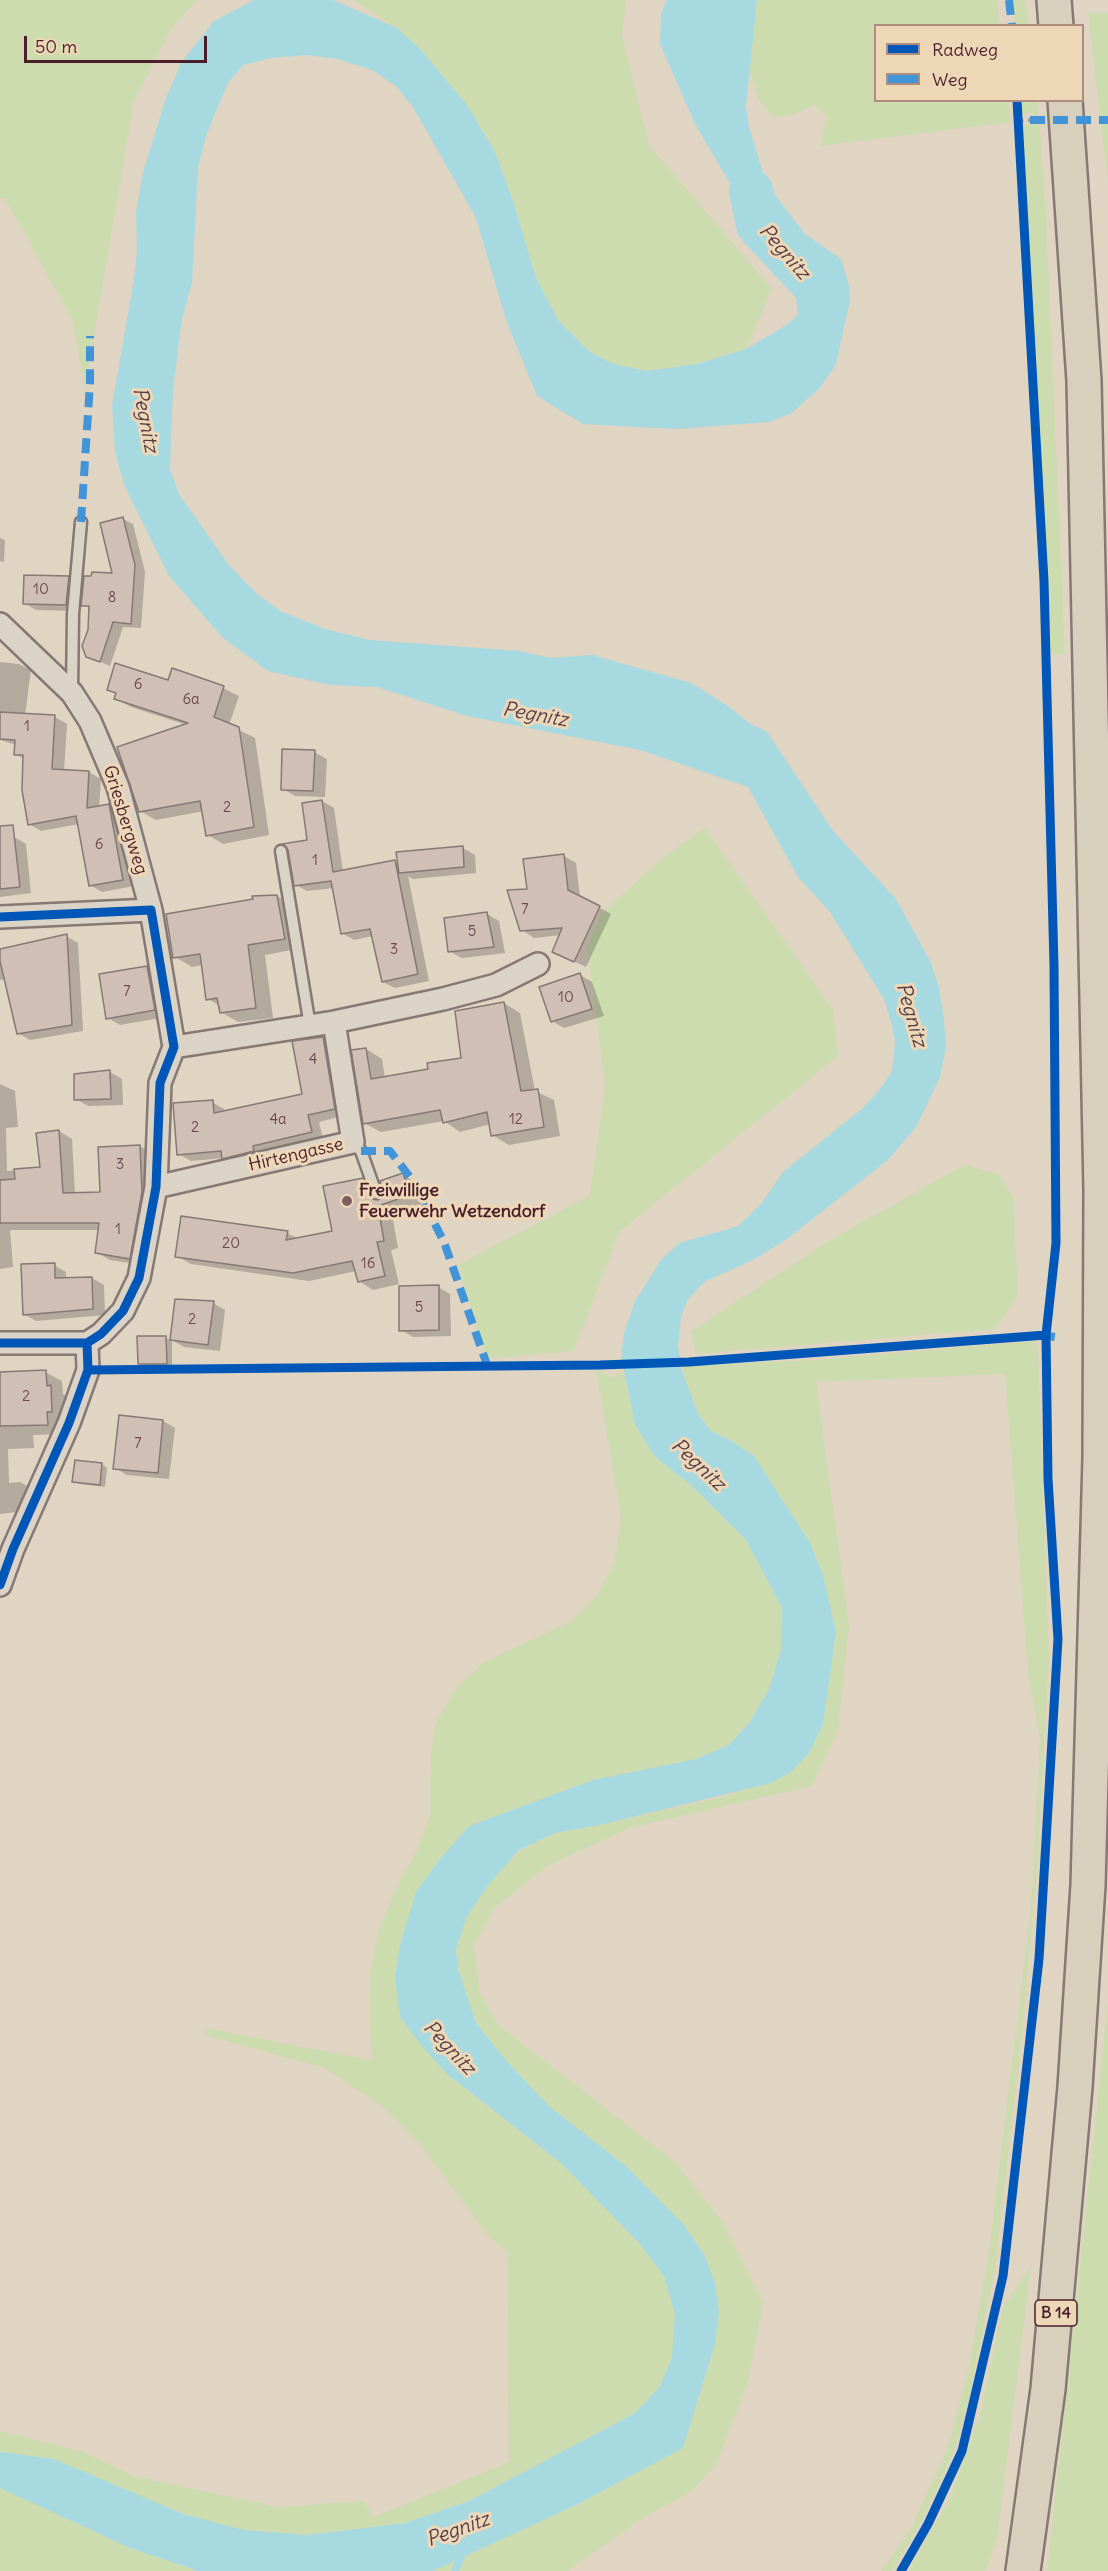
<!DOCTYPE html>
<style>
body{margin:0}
#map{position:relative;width:1108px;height:2571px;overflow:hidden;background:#e0d4c3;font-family:Delius,sans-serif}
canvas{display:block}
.legend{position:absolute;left:874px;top:24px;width:210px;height:78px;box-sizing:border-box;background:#edd7b6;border:2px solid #ac8d7e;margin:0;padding:8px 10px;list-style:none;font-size:18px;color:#4a1f2b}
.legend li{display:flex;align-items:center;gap:12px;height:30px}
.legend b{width:30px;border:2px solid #ac8d7e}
.scale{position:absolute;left:24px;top:36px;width:183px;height:27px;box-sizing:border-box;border:3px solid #4a1f2b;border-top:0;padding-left:8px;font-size:18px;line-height:21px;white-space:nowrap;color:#4a1f2b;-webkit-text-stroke:4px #edd7b6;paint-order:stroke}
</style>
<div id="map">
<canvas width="1108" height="2571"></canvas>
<ul class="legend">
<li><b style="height:8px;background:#0057b8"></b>Radweg</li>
<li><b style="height:8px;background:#4194d7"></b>Weg</li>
</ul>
<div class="scale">50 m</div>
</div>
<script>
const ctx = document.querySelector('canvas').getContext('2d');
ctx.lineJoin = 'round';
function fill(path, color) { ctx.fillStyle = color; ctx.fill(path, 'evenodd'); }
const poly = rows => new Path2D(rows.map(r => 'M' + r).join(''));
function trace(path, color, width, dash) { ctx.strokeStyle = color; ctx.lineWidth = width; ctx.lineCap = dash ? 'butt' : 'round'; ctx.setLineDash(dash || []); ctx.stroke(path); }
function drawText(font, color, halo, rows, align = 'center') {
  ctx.font = font + ' Delius,sans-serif'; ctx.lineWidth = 6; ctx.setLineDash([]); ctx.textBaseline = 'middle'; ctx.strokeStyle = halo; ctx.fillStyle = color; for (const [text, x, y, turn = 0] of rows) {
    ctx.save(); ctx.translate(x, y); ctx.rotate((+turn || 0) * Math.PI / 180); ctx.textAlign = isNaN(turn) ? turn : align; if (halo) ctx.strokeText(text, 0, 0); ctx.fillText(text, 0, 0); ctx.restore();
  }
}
fill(poly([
 [0,0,197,0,171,29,134,101,85,388,72,320,5,199,0,199],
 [353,0,626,0,622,35,649,145,772,289,746,349,697,364,646,371,613,364,590,352,558,320,536,278,513,201,495,152,467,105,421,50,397,28],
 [757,0,997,0,1000,25,876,26,876,100,1008,101,1010,122,820,146,827,117,814,105,798,113,773,118,759,100,749,67],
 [1012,0,1026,0,1028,25,1015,25],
 [1088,13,1108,13,1108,183],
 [1022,101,1037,101,1040,133,1046,217,1065,654,1050,654,1022,126,1034,124,1034,113,1022,114],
 [705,828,833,1010,838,1056,619,1232,574,1351,487,1359,458,1265,590,1195,605,1085,587,946,601,914,667,854],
 [964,1165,999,1174,1013,1197,1018,1296,995,1329,696,1354,691,1331,827,1242],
 [1035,1341,1038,1346,1049,1658,1038,1859,1024,2015,995,2271,970,2394,955,2449,922,2521,892,2571,881,2571,911,2528,947,2450,969,2366,989,2251,1031,1908,1040,1740,1028,1673,1005,1374,816,1382,849,1625,838,1730,812,1786,629,1828,548,1866,494,1908,474,1946,480,1994,499,2026,674,2161,723,2222,763,2303,748,2381,716,2465,691,2492,645,2516,568,2571,433,2571,576,2505,683,2448,715,2344,704,2253,683,2224,627,2167,551,2108,509,2064,476,2023,458,1969,456,1949,467,1916,489,1884,519,1851,555,1833,604,1824,730,1795,791,1772,809,1753,823,1724,836,1632,823,1575,810,1543,754,1456,730,1440,711,1431,698,1414,688,1391,682,1366,813,1360],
 [596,1369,614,1378,623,1371,635,1424,655,1457,691,1485,746,1540,782,1608,781,1650,769,1689,750,1722,729,1745,696,1759,593,1780,469,1826,400,2017,447,2074,562,2164,639,2243,664,2276,675,2314,673,2358,659,2388,635,2413,469,2501,405,2523,307,2535,244,2530,182,2514,54,2459,0,2452,0,2431,81,2451,133,2476,278,2507,364,2501,373,2517,509,2462,507,2251,489,2237,420,2144,379,2104,324,2068,204,2035,206,2028,371,2060,370,1973,379,1929,394,1892,417,1850,430,1815,431,1756,436,1723,456,1688,483,1663,571,1621,596,1596,614,1564,621,1518],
 [1108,2004,1108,2571,1047,2571],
 [1031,2266,997,2539,986,2571,908,2571,950,2498,981,2412,1003,2307],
 [4,2487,130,2548,198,2571,0,2571,0,2488]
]), '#cddcaf');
fill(poly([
 [254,0,333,0,397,28,421,50,467,105,495,152,513,201,536,278,558,320,590,352,613,364,646,371,697,364,746,349,785,326,799,314,801,307,804,295,800,277,787,255,762,231,732,187,695,124,660,44,661,14,667,0,757,0,746,106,749,127,766,183,805,234,841,259,849,285,850,300,836,364,820,388,790,414,769,422,676,429,583,424,537,396,506,320,476,218,413,107,397,87,372,70,338,59,307,55,271,58,243,65,228,83,207,133,198,167,192,283,182,318,173,390,170,469,179,494,228,564,257,594,282,612,325,629,370,640,519,651,550,658,592,655,691,683,728,706,749,723,767,732,833,831,896,899,931,963,939,987,944,1020,946,1047,940,1077,916,1127,889,1159,787,1239,755,1259,704,1282,687,1301,681,1317,678,1346,682,1371,698,1414,711,1431,730,1440,754,1456,810,1543,823,1575,836,1632,823,1724,809,1753,791,1772,771,1783,604,1824,555,1833,519,1850,489,1884,467,1916,456,1949,458,1969,476,2023,509,2064,551,2108,627,2167,683,2224,704,2254,715,2283,719,2312,715,2344,683,2448,576,2505,433,2571,198,2571,130,2548,0,2488,0,2452,54,2459,183,2514,244,2530,307,2535,405,2523,469,2501,635,2413,659,2388,672,2358,675,2314,664,2276,639,2243,562,2164,447,2074,421,2045,400,2017,395,1978,400,1945,416,1892,440,1859,469,1826,593,1780,696,1759,729,1745,750,1722,769,1689,781,1650,782,1608,746,1540,691,1485,655,1457,635,1424,621,1357,624,1333,635,1301,661,1260,679,1243,738,1226,761,1204,783,1172,863,1108,881,1088,892,1071,895,1043,892,1025,884,999,830,912,798,877,748,787,640,750,467,716,377,687,330,685,268,671,223,638,169,576,125,487,115,452,112,405,133,285,137,252,136,212,143,172,166,98,181,63,214,21]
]), '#a7d9e1');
fill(poly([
 [123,519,133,524,145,572,141,628,123,627,110,666,87,656,91,609,83,605,114,574],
 [0,538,5,540,4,562,0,561],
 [68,577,80,584,78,611,36,610,24,603],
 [0,662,19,664,31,670,25,715,55,717,67,724,64,771,89,772,101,779,99,808,109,806,121,813,134,886,102,892,90,885,79,824,41,831,29,824,25,759,15,754,16,745,0,740],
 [169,682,223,688,239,696,229,725,255,738,269,835,223,844,208,835,204,811,156,820,140,811,187,725,131,707,115,698,117,694,109,690],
 [314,752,327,759,325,797,295,796,283,789],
 [322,801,334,808,343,872,395,862,399,864,463,848,475,855,476,873,413,879,408,876,429,981,395,988,383,982,373,936,354,940,342,933,334,888,307,891,296,885],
 [14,837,26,844,31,893,0,897,0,839],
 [564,856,576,863,580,897,611,914,586,967,554,952,561,935,534,938,522,930,529,890],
 [277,896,294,906,302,948,265,955,273,1018,238,1022,221,1012,220,1006,208,999,203,965,192,967,175,957],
 [487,914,499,921,505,953,462,958,449,951],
 [66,936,78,943,83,1031,30,1040,18,1033,6,979,0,980,0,951],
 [147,967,159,974,166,1017,120,1025,108,1018],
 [580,975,592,982,604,1016,564,1028,552,1021],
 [504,1003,520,1013,535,1091,554,1100,560,1136,509,1145,492,1135,491,1124,460,1132,444,1121,381,1132,364,1123,366,1049,382,1059,385,1078,429,1070,462,1059],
 [323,1038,335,1045,346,1115,319,1122,323,1139,236,1165,224,1158,191,1161,179,1154,212,1102,224,1109,225,1112,304,1095],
 [110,1072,122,1079,123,1105,88,1106,76,1099,75,1076],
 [0,1084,15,1091,18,1127,6,1128,7,1171,42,1168,59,1131,72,1139,75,1194,102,1194,140,1146,153,1154,143,1265,110,1260,96,1252,100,1230,10,1230,13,1267,0,1269],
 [403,1175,417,1183,424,1203,392,1214,398,1248,391,1250,399,1284,373,1290,359,1281,356,1271,309,1281,191,1264,177,1256,287,1233,299,1239,334,1232,362,1180,377,1188,381,1199],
 [54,1265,66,1272,66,1279,92,1278,104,1285,105,1315,36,1321,24,1314],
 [438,1287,450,1294,451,1336,413,1337,401,1330],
 [213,1303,225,1310,220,1351,184,1347,172,1340],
 [139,1338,166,1338,172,1341,172,1366,145,1367,139,1363],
 [45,1372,62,1381,63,1394,67,1397,68,1421,64,1434,33,1435,34,1448,8,1449,9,1483,20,1482,37,1491,33,1510,0,1514,0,1388],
 [163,1421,175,1428,169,1479,127,1475,115,1468],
 [102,1464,107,1468,105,1487,80,1484,74,1481]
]), '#0003');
trace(poly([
 [455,2571,464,2550]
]), '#a7d9e1', 8);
trace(poly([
 [751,191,758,225,818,289,819,307]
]), '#a7d9e1', 44);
const building = poly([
 [123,517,135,565,131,624,113,622,100,662,86,657,82,646,88,630,89,606,81,606,84,576,91,576,92,572,112,573,100,523,123,517],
 [24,575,69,576,66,605,23,604,24,575],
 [115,663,168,680,172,668,224,686,214,717,239,727,254,827,206,836,200,801,139,812,117,747,188,723,114,699,116,693,107,690,115,663],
 [0,712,55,715,52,769,89,771,87,808,109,804,123,880,89,886,76,816,28,825,22,790,23,755,14,755,15,740,0,739,0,712],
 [282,749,315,750,313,791,281,790,282,749],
 [322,800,333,872,395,860,418,974,382,982,370,929,341,934,331,881,294,886,288,850,282,844,307,840,302,803,322,800],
 [13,825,20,887,0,889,0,826,13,825],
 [463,846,464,867,399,873,396,852,463,846],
 [564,854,568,890,600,906,574,962,552,952,562,928,520,931,507,890,527,889,523,859,564,854],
 [277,895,285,939,248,945,256,1008,220,1013,217,998,206,1000,200,954,173,958,166,914,253,899,252,896,277,895],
 [487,912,494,947,448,952,444,918,487,912],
 [67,934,72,1025,17,1034,0,961,0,949,67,934],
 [147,966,155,1010,106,1019,99,974,147,966],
 [580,973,592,1009,551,1022,539,987,580,973],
 [504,1002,521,1091,538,1089,544,1127,491,1136,487,1112,443,1123,440,1110,363,1124,351,1050,366,1048,371,1079,428,1069,427,1063,461,1058,455,1011,504,1002],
 [323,1037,335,1109,308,1115,312,1132,253,1146,254,1151,222,1159,221,1151,177,1155,173,1103,213,1100,214,1113,302,1094,292,1041,323,1037],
 [110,1070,111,1099,74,1100,74,1074,110,1070],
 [59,1130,63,1193,100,1192,98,1147,140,1145,142,1192,130,1259,95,1253,99,1223,0,1223,0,1180,15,1179,14,1169,40,1167,36,1133,59,1130],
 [403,1173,410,1195,378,1206,384,1241,377,1242,385,1276,358,1282,352,1261,293,1273,175,1257,181,1216,288,1231,286,1240,332,1231,323,1186,363,1178,369,1196,378,1200,383,1194,380,1181,403,1173],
 [55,1263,55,1278,92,1277,93,1309,23,1315,21,1264,55,1263],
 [439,1285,439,1330,399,1331,399,1286,439,1285],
 [175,1299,214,1301,208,1345,170,1340,175,1299],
 [137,1336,166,1336,167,1364,138,1364,137,1336],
 [46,1370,47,1386,51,1385,52,1412,47,1412,48,1425,0,1426,0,1372,46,1370],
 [119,1415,163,1420,158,1473,113,1469,119,1415],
 [75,1460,102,1463,100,1485,72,1482,75,1460]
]);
fill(building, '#d0bfb5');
trace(building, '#867873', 1.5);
const service = poly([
 [72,690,73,614,81,522],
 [281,851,310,1026],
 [353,1142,361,1151,376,1193]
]);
const minor = poly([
 [0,624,72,693,90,721,118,787,151,910,174,1047,160,1083,156,1187,139,1278,123,1311,101,1334,87,1343],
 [0,917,151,910],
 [174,1047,334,1022,443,999,496,985,538,964],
 [156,1187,353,1142,334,1022],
 [0,1343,87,1343],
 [0,1585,13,1549,69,1423,88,1370,87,1343]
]);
const primary = poly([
 [1054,0,1056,26],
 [1023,2571,1048,2389,1075,2087,1088,1885,1100,1458,1101,1190,1084,381,1065,100]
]);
trace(service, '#867873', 15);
trace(minor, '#867873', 26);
trace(primary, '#867873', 38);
trace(poly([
 [1019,121,1030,120]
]), '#a79c95', 4, [4.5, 4.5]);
trace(service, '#dcd3c7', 10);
trace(minor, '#dcd3c7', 21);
trace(primary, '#d8d0bc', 33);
trace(poly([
 [1009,0,1012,26],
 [1030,120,1108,120],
 [81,522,90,383,90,336],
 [361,1151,390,1151,413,1181,444,1242,487,1365],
 [1040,1335,1062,1338]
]), '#4194d7', 8, [15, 8]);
trace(poly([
 [0,917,151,910,174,1047,160,1083,156,1187,139,1278,123,1311,101,1334,87,1343],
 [0,1343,87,1343],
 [88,1370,600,1365,689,1362,1046,1335],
 [0,1585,13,1549,69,1423,88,1370,87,1343],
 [901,2571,928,2524,962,2451,1003,2276,1039,1959,1058,1639,1048,1479,1046,1335,1056,1243,1054,966,1044,581,1017,100]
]), '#0057b8', 9);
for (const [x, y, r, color] of [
 [347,1201,6,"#7e5e60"]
]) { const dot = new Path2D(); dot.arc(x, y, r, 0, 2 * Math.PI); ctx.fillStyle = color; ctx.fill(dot); trace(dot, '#edd7b6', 2); }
drawText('15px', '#6c484e', null, [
 ["10",41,590],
 ["8",112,598],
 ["6",138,685],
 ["6a",191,700],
 ["1",27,727],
 ["2",227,808],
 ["6",99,845],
 ["1",315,861],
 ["7",525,910],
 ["5",472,932],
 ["3",394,950],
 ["7",127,992],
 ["10",566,998],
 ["4",313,1060],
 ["4a",278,1120],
 ["12",516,1120],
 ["2",195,1128],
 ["3",120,1165],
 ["1",118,1230],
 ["20",231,1244],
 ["16",368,1264],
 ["5",419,1308],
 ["2",192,1320],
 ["2",26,1397],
 ["7",138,1444]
]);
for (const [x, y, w] of [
 [1056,2313,42]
]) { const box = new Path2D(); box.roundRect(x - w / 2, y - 13, w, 26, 4.5); ctx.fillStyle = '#edd7b6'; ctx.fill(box); trace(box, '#4a1f2b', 1.5); }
drawText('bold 16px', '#4a1f2b', null, [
 ["B 14",1056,2313]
]);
drawText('18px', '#4a1f2b', '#edd7b6', [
 ["Griesbergweg",125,820,73],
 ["Hirtengasse",296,1155,-13]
]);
drawText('bold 18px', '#4a1f2b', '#edd7b6', [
 ["Freiwillige",359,1191],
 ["Feuerwehr Wetzendorf",359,1212]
], 'left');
drawText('italic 20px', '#543b48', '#edd7b6', [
 ["Pegnitz",784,252,49],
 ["Pegnitz",145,420,79],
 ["Pegnitz",535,715,10],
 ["Pegnitz",911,1015,74],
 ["Pegnitz",698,1465,43],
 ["Pegnitz",449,2048,47],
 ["Pegnitz",458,2530,-20]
]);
</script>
